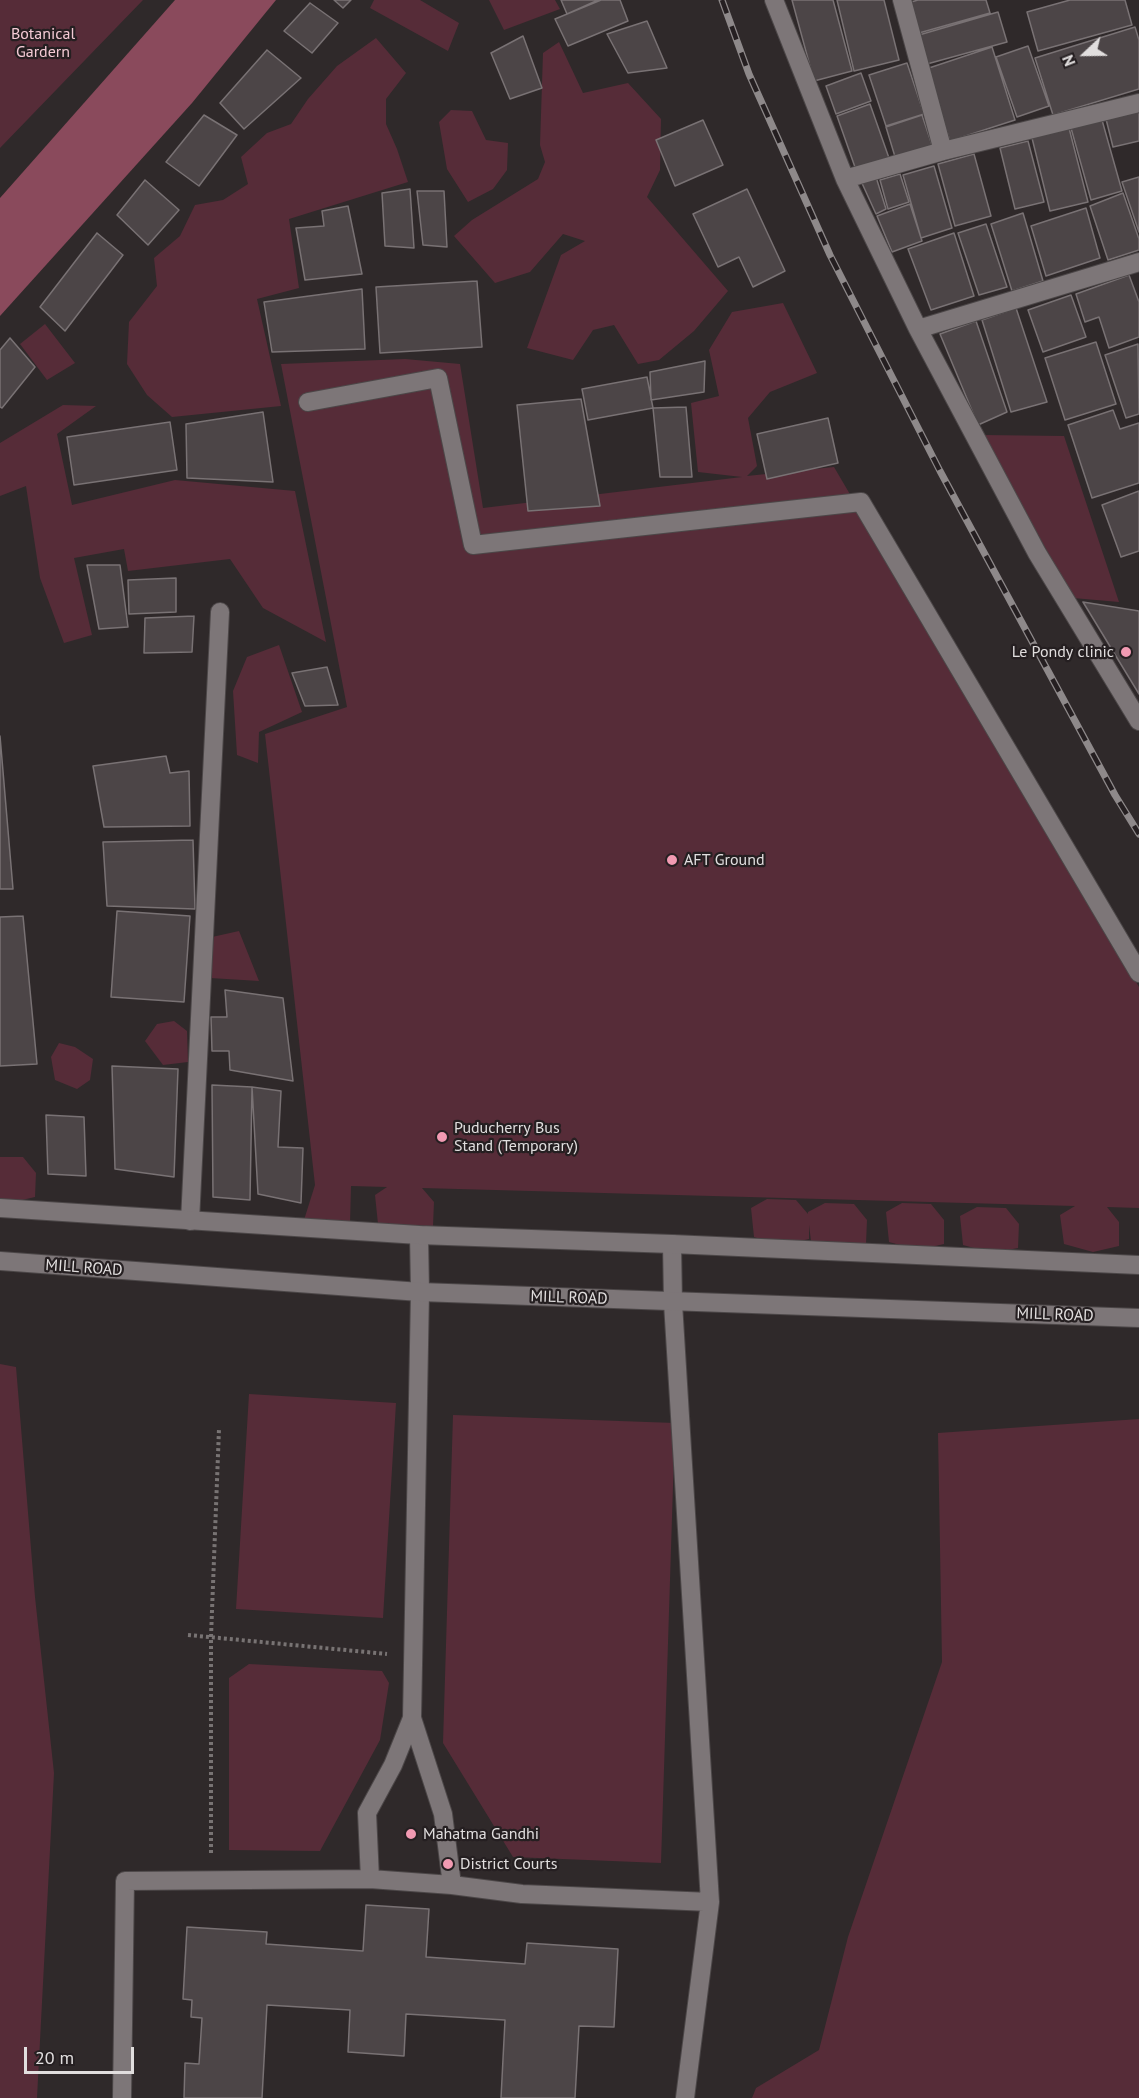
<!DOCTYPE html>
<style>
body{margin:0}
#map{position:relative;width:1139px;height:2098px;overflow:hidden;background:#2f292a;font-family:"PT Sans",sans-serif}
canvas{display:block}
.north{position:absolute;left:1055px;top:24px;width:60px;height:60px;-webkit-text-stroke:4px #251f21;paint-order:stroke;rotate:248deg;font-size:16px;font-weight:700;line-height:24px;text-align:center;color:#e1dede}
.north::after{content:'';display:block;margin:auto;width:21px;height:27px;background:#e1dede;clip-path:polygon(50% 0,100% 100%,50% 72%,0 100%)}
.scale{position:absolute;left:24px;top:2047px;width:110px;height:27px;box-sizing:border-box;border:3px solid #e1dede;border-top:0;padding-left:8px;font-size:18px;line-height:21px;white-space:nowrap;color:#e1dede;-webkit-text-stroke:4px #251f21;paint-order:stroke}
</style>
<div id="map">
<canvas width="1139" height="2098"></canvas>
<div class="north">N</div>
<div class="scale">20 m</div>
</div>
<script>
const ctx = document.querySelector('canvas').getContext('2d');
ctx.lineJoin = 'round';
function fill(path, color) { ctx.fillStyle = color; ctx.fill(path, 'evenodd'); }
const poly = rows => new Path2D(rows.map(r => 'M' + r).join(''));
function trace(path, color, width, dash) { ctx.strokeStyle = color; ctx.lineWidth = width; ctx.lineCap = dash ? 'butt' : 'round'; ctx.setLineDash(dash || []); ctx.stroke(path); }
function drawText(font, color, halo, rows, align = 'center') {
  ctx.font = font + ' "PT Sans",sans-serif'; ctx.lineWidth = 4.5; ctx.setLineDash([]); ctx.textBaseline = 'middle'; ctx.strokeStyle = halo; ctx.fillStyle = color; for (const [text, x, y, turn = 0] of rows) {
    ctx.save(); ctx.translate(x, y); ctx.rotate((+turn || 0) * Math.PI / 180); ctx.textAlign = isNaN(turn) ? turn : align; if (halo) ctx.strokeText(text, 0, 0); ctx.fillText(text, 0, 0); ctx.restore();
  }
}
fill(poly([
 [0,0,143,0,0,148],
 [374,0,420,0,459,23,448,51,370,8],
 [489,0,555,0,560,9,504,30],
 [376,38,406,73,386,99,386,124,397,149,408,182,289,219,299,288,257,299,281,406,172,417,147,395,127,364,129,322,157,286,154,258,180,236,195,205,223,200,248,184,241,157,267,133,291,124,308,99,337,66],
 [559,42,583,93,628,83,661,119,660,170,647,197,728,291,694,331,659,360,638,364,614,325,593,330,573,360,527,348,561,255,585,241,563,234,530,272,495,283,454,236,472,220,538,179,545,162,540,145,543,53],
 [451,110,472,111,486,140,508,143,507,170,493,189,468,202,447,169,439,122],
 [783,303,817,373,770,392,748,418,757,466,747,476,834,467,1139,987,1139,1208,1107,1207,1119,1222,1119,1246,1093,1252,1064,1244,1060,1215,1075,1206,422,1188,434,1202,433,1226,406,1232,378,1224,375,1195,387,1187,351,1186,350,1224,304,1220,315,1185,265,734,347,707,281,364,405,359,460,364,483,508,742,477,698,472,691,403,719,396,709,350,732,312],
 [45,324,75,363,47,380,20,344],
 [63,405,96,406,57,434,72,505,175,480,295,491,326,642,263,608,230,559,128,571,124,549,74,558,92,635,64,643,40,578,26,486,0,496,0,443],
 [983,435,1064,436,1119,602,1073,598],
 [279,645,302,712,259,732,258,763,237,755,233,691,247,657],
 [239,931,259,981,210,978,212,937],
 [174,1021,187,1031,188,1062,163,1065,145,1041,157,1024],
 [59,1043,75,1047,93,1059,90,1080,77,1089,55,1080,51,1057],
 [0,1157,23,1157,36,1173,35,1197,9,1203,0,1200],
 [767,1199,796,1200,808,1214,808,1212,825,1203,854,1204,867,1220,866,1244,840,1250,811,1241,809,1225,809,1239,782,1246,754,1237,751,1208],
 [902,1203,931,1204,944,1220,944,1244,918,1250,889,1242,886,1212],
 [977,1207,1006,1208,1019,1224,1018,1248,992,1253,963,1245,960,1216],
 [0,1364,16,1367,35,1597,54,1773,37,2098,0,2098],
 [249,1394,396,1403,383,1618,236,1609],
 [453,1415,675,1423,661,1863,513,1857,443,1743],
 [1139,1419,1139,2098,752,2098,756,2088,819,2050,848,1937,942,1662,938,1433],
 [249,1664,382,1671,389,1683,380,1740,320,1851,229,1850,229,1678]
]), '#562c38');
fill(poly([
 [175,0,276,0,192,103,0,316,0,198]
]), '#8a4a5c');
const building = poly([
 [334,0,351,0,343,8,334,0],
 [561,0,598,0,567,14,561,0],
 [601,0,620,0,628,21,568,46,555,19,601,0],
 [792,0,833,0,852,71,814,81,792,0],
 [837,0,884,0,899,60,854,71,837,0],
 [918,0,986,0,990,13,919,33,911,2,918,0],
 [1070,0,1125,0,1132,25,1038,51,1027,12,1070,0],
 [310,3,338,23,312,53,284,31,310,3],
 [998,12,1007,42,927,64,919,35,998,12],
 [647,21,667,68,628,73,607,34,647,21],
 [1135,27,1139,40,1139,89,1053,115,1035,58,1135,27],
 [523,36,542,88,510,99,491,53,523,36],
 [1028,46,1049,106,1017,117,996,57,1028,46],
 [992,47,1015,120,950,141,926,69,992,47],
 [267,50,301,78,244,129,220,103,267,50],
 [907,63,924,114,886,126,869,75,907,63],
 [861,73,871,101,836,114,826,86,861,73],
 [870,104,889,158,856,170,837,116,870,104],
 [1139,111,1139,141,1113,147,1106,119,1139,111],
 [204,115,237,135,199,186,166,162,204,115],
 [922,115,933,148,896,160,886,127,922,115],
 [703,120,723,165,675,186,656,140,703,120],
 [1102,120,1122,191,1091,200,1071,128,1102,120],
 [1069,128,1088,202,1050,211,1032,138,1069,128],
 [1028,141,1044,202,1015,209,1000,148,1028,141],
 [974,154,991,216,955,226,938,164,974,154],
 [934,166,952,228,921,238,903,175,934,166],
 [900,174,909,202,888,209,880,180,900,174],
 [876,177,886,209,876,214,861,181,876,177],
 [1139,177,1139,232,1122,182,1139,177],
 [145,180,179,210,148,245,117,215,145,180],
 [410,189,414,248,385,246,382,193,410,189],
 [747,189,785,271,753,287,739,257,718,267,693,214,747,189],
 [417,191,444,191,447,247,423,245,417,191],
 [1123,193,1139,239,1139,250,1108,260,1090,206,1123,193],
 [910,204,922,241,892,252,877,216,910,204],
 [348,206,362,274,305,280,296,228,324,226,322,211,348,206],
 [1086,208,1100,258,1046,276,1031,226,1086,208],
 [1023,213,1043,281,1012,291,991,224,1023,213],
 [986,224,1007,287,979,295,958,233,986,224],
 [97,233,123,255,65,331,40,307,97,233],
 [954,233,974,296,931,310,908,249,954,233],
 [1129,275,1139,302,1139,337,1109,348,1099,317,1085,322,1076,294,1129,275],
 [477,281,482,347,380,353,376,287,477,281],
 [362,289,365,349,272,352,264,302,362,289],
 [1071,295,1086,337,1043,352,1028,310,1071,295],
 [1016,308,1047,402,1011,412,982,320,1016,308],
 [976,321,1007,412,978,425,940,334,976,321],
 [10,338,35,367,2,408,0,407,0,350,10,338],
 [1096,342,1116,404,1065,420,1045,358,1096,342],
 [1138,344,1139,414,1126,418,1105,355,1138,344],
 [705,361,704,392,651,400,650,372,705,361],
 [647,377,653,408,588,420,582,389,647,377],
 [581,399,600,506,528,511,517,405,581,399],
 [686,407,692,477,660,477,653,408,686,407],
 [1113,410,1120,429,1139,423,1139,483,1092,498,1068,425,1113,410],
 [263,412,273,482,187,478,186,424,263,412],
 [828,418,838,463,767,479,757,434,828,418],
 [170,422,177,470,74,485,67,437,170,422],
 [1139,491,1139,551,1121,557,1102,505,1139,491],
 [87,565,120,565,128,627,99,629,87,565],
 [176,578,176,612,129,614,128,580,176,578],
 [1083,602,1139,611,1139,694,1083,602],
 [194,616,192,652,144,653,145,618,194,616],
 [327,667,338,705,305,706,292,673,327,667],
 [0,736,13,889,0,889,0,736],
 [166,756,170,773,189,771,190,826,104,827,93,766,166,756],
 [193,840,195,909,107,906,103,842,193,840],
 [117,911,190,916,184,1002,111,997,117,911],
 [23,916,37,1064,0,1066,0,917,23,916],
 [225,990,283,998,293,1081,230,1070,229,1051,212,1051,211,1017,227,1017,225,990],
 [112,1066,178,1069,174,1177,115,1169,112,1066],
 [212,1085,252,1087,250,1200,213,1197,212,1085],
 [252,1087,281,1091,278,1147,303,1148,301,1203,258,1194,252,1087],
 [46,1115,84,1117,86,1176,48,1174,46,1115],
 [366,1905,429,1909,426,1957,525,1964,527,1943,618,1949,614,2027,579,2026,575,2098,501,2098,505,2020,406,2014,404,2056,348,2052,350,2010,267,2005,262,2098,184,2098,185,2063,199,2064,202,2018,191,2017,192,2000,183,1999,187,1927,267,1932,266,1944,363,1951,366,1905]
]);
fill(building, '#4c4547');
trace(building, '#797274', 1.5);
const lane = poly([
 [672,1244,673,1303,710,1902,685,2098],
 [412,1718,443,1814,452,1885],
 [370,1879,367,1813,393,1765,412,1718,420,1292,419,1235],
 [122,2098,125,1881,370,1879,452,1885,522,1894,710,1902]
]);
const street = poly([
 [774,0,845,179,918,329,1037,553,1139,721],
 [902,0,943,151],
 [845,179,943,151,1139,103],
 [918,329,1139,262],
 [308,402,438,378,473,545,861,502,1139,973],
 [190,1221,220,612]
]);
const secondary = poly([
 [0,1208,419,1235,672,1244,1139,1265],
 [0,1261,420,1292,1139,1318]
]);
trace(lane, '#4c4748', 20);
trace(street, '#4c4748', 20);
trace(secondary, '#4c4748', 20);
trace(poly([
 [188,1635,387,1654],
 [211,1853,211,1637,219,1429]
]), '#787373', 4, [3, 3]);
trace(lane, '#7d7678', 18);
trace(street, '#7d7678', 18);
trace(secondary, '#7d7678', 18);
const rail = poly([
 [722,0,749,74,830,255,940,471,1115,795,1139,834]
]);
trace(rail, '#8e898a', 7);
trace(rail, '#251f21', 4.5, [14]);
for (const [x, y, r, color] of [
 [1126,652,6,"#f19ab2"],
 [672,860,6,"#f19ab2"],
 [442,1137,6,"#f19ab2"],
 [411,1834,6,"#f19ab2"],
 [448,1864,6,"#f19ab2"]
]) { const dot = new Path2D(); dot.arc(x, y, r, 0, 2 * Math.PI); ctx.fillStyle = color; ctx.fill(dot); trace(dot, '#251f21', 2); }
drawText('16px', '#f3cad4', '#251f21', [
 ["Botanical",43,34],
 ["Gardern",43,52]
]);
drawText('16px', '#e1dede', '#251f21', [
 ["Le Pondy clinic",1114,652,"right"],
 ["AFT Ground",684,860],
 ["Puducherry Bus",454,1128],
 ["Stand (Temporary)",454,1146],
 ["Mahatma Gandhi",423,1834],
 ["District Courts",460,1864]
], 'left');
drawText('16px', '#e1dede', '#251f21', [
 ["MILL ROAD",84,1268,4],
 ["MILL ROAD",569,1298,2],
 ["MILL ROAD",1055,1315,2]
]);
</script>
